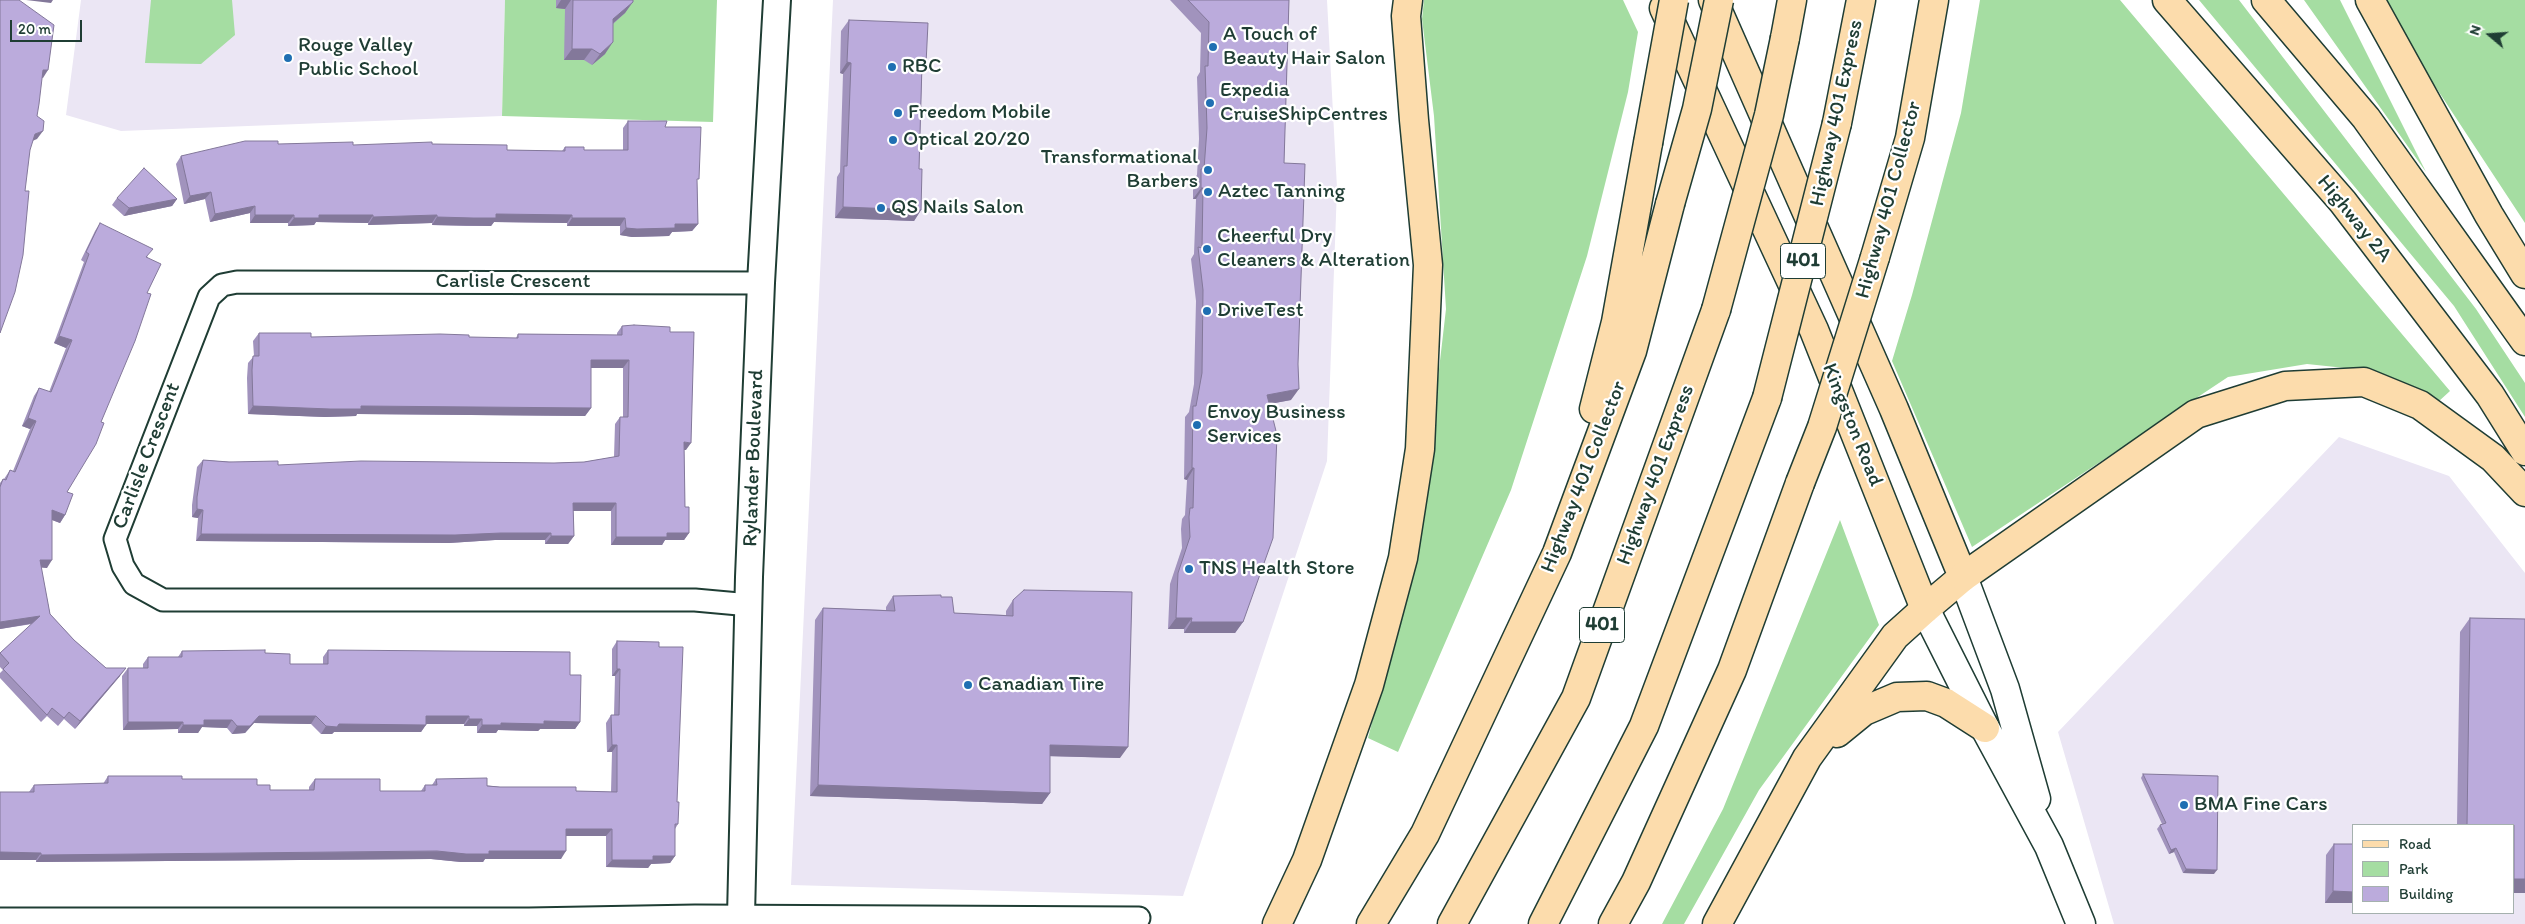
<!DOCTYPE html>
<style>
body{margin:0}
#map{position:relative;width:2525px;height:924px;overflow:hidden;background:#fff;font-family:Itim,sans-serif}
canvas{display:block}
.legend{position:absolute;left:2352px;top:824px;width:162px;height:90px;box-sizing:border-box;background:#fff;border:1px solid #a5b1ae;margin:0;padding:6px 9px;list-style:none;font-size:15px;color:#1f3d34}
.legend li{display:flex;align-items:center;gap:10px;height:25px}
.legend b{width:25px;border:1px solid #a5b1ae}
.north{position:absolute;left:2465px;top:10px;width:50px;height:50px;-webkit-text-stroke:4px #fff;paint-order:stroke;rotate:288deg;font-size:14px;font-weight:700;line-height:20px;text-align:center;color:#1f3d34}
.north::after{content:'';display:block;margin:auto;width:18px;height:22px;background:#1f3d34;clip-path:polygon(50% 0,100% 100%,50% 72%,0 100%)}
.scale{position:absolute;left:10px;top:20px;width:72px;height:22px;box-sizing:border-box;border:2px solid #1f3d34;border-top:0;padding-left:6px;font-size:15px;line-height:18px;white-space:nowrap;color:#1f3d34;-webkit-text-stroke:4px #fff;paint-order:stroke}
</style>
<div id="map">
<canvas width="2525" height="924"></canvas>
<ul class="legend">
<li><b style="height:6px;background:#fcdcac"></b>Road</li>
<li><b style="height:14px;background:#a5dda2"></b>Park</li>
<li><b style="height:14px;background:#bbabdc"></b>Building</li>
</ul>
<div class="north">N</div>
<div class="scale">20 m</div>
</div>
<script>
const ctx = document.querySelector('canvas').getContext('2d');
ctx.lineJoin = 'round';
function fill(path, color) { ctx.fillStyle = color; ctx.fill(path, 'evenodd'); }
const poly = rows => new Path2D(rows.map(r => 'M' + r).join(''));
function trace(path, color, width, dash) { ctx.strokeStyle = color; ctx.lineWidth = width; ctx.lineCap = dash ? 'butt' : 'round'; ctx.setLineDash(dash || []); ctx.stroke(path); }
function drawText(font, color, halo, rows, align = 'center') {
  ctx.font = font + ' Itim,sans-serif'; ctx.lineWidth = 4.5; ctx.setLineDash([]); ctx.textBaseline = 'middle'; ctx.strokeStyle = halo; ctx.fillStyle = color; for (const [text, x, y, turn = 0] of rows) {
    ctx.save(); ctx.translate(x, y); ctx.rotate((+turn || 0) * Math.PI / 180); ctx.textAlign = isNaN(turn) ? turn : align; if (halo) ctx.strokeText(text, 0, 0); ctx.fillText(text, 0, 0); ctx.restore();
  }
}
fill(poly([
 [81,0,505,0,502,116,121,131,66,115],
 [833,0,1327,0,1337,188,1327,461,1183,896,791,885],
 [2339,437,2449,476,2525,573,2525,924,2114,924,2058,732],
 [2354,825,2514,825,2514,913,2354,913]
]), '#ebe6f4');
fill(poly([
 [151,0,232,0,235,35,201,64,145,63],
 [505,0,717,0,713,122,502,116],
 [1424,0,1623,0,1638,32,1628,92,1587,256,1511,490,1398,752,1368,738,1419,542,1446,309,1434,116,1422,19],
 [1980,0,2120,0,2450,391,2438,402,2364,370,2307,364,2228,377,1972,547,1892,361,1912,295,1961,113],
 [2199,0,2239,0,2476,309,2525,383,2525,417,2454,306],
 [2304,0,2340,0,2426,172],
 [2387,0,2525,0,2525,223,2412,51],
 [1840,520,1879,625,1759,790,1684,924,1662,924,1723,809]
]), '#a5dda2');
const minor = poly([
 [750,605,695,600,163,600,134,584,123,566,115,539,209,297,222,285,237,282,761,283],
 [0,919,529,919,695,916,1139,918]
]);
const tertiary = poly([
 [741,916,749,577,761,283,777,0]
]);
const secondary = poly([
 [1963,577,2005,689,2036,799],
 [1925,609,1985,728,2049,846,2081,924]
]);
const primary = poly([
 [1664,8,1814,330,1925,609,1963,577,1894,409,1713,0]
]);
const motorway = poly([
 [2167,0,2343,202,2490,395,2525,451],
 [2266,0,2366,118,2525,341],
 [2370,0,2489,215,2525,274],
 [1785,38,1792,0],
 [1837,123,1861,0],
 [1875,257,1910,138,1934,0],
 [1594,409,1616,322,1648,143],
 [1963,577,2196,414,2285,386,2364,382,2420,405,2493,458,2525,492],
 [1837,733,1864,711,1897,697,1927,696,1946,703,1985,728],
 [1277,924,1307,860,1369,685,1403,558,1420,449,1428,265,1414,120,1406,16,1408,0],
 [1371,924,1425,834,1557,553,1632,351,1670,204],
 [1452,924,1576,698,1716,310],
 [1543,924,1644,726,1767,398],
 [1613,924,1636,882,1732,670,1800,483],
 [1717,924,1807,758,1895,636,1925,609]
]);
trace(minor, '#1f3d34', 25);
trace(tertiary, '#1f3d34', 30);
trace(secondary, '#1f3d34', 31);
trace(primary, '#1f3d34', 31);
trace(motorway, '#1f3d34', 31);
trace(minor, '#fff', 21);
trace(tertiary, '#fff', 26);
trace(secondary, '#fff', 28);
trace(primary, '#fcdcac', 28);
trace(motorway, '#fcdcac', 28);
const motorwayBridge = poly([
 [1648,143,1674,0],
 [1670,204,1697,109,1719,0],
 [1716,310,1769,115,1785,38],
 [1767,398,1837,123],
 [1800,483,1822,427,1875,257]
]);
trace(motorwayBridge, '#1f3d34', 31, []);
trace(motorwayBridge, '#fcdcac', 28);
fill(poly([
 [556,0,633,0,625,13,613,24,605,54,592,65,584,60,564,60,565,9,556,8],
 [1170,0,1289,0,1284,163,1291,400,1269,404,1243,622,1235,633,1184,633,1184,629,1168,629,1170,584,1182,548,1181,529,1182,519,1185,515,1187,480,1184,479,1185,417,1189,412,1194,384,1196,301,1191,259,1194,254,1196,199,1193,199,1193,180,1197,175,1199,139,1197,77,1200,72,1201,33],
 [849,20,926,64,922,70,919,169,921,210,914,221,835,218,837,177,840,172,843,74,840,73,841,31],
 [628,121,665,127,697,182,698,224,692,231,672,232,669,236,632,237,620,235,620,226,567,226,567,223,494,222,491,226,467,226,432,225,432,223,368,225,368,223,316,222,314,225,288,226,288,223,250,223,250,213,210,222,205,199,184,204,176,164,181,156,278,144,353,145,432,144,507,150,562,151,565,147,584,150,623,150,623,128],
 [117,198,177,199,172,206,124,216,112,205],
 [100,223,148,257,147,293,67,492,65,515,60,523,52,520,47,568,41,567,50,614,74,640,106,668,120,676,75,729,64,719,58,726,47,716,41,722,0,678,0,673,3,670,0,667,0,653,32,624,0,629,0,483,3,479,4,479,10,470,13,471,30,429,22,426,34,396,39,388,49,392,66,348,54,343,84,262,81,260,95,231],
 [622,326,670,332,686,450,684,450,685,507,689,533,684,540,665,540,662,545,611,545,611,511,573,511,574,536,568,544,545,544,545,540,495,540,449,543,196,541,198,518,192,517,192,505,197,467,203,460,278,465,554,463,584,462,614,457,615,424,620,417,623,417,623,368,591,368,591,408,585,416,357,414,356,416,325,417,248,414,247,378,248,363,254,356,253,341,259,333,311,337,516,338,518,334,617,335,617,333],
 [893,596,941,597,954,613,1006,615,1006,611,1013,600,1120,758,1050,756,1050,793,1042,804,810,796,815,620,823,608,886,610,886,607],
 [2470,618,2525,619,2525,893,2514,893,2514,825,2457,825,2460,632],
 [617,641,659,647,677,802,678,824,675,829,675,856,670,863,651,864,648,868,606,867,606,836,566,836,561,859,485,859,483,862,461,862,431,859,36,862,36,860,0,860,0,792,29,792,34,785,103,784,108,776,182,779,257,785,270,790,309,790,309,787,315,779,380,791,421,791,425,785,432,785,436,779,500,787,576,791,611,792,612,752,607,752,606,723,611,715,614,715,615,676,612,676,612,649],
 [328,650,570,675,580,722,575,729,540,729,538,731,498,730,496,733,477,733,477,726,464,726,464,724,426,724,421,732,334,732,332,734,321,734,311,724,254,723,245,733,232,734,227,728,202,727,198,733,178,733,178,729,123,730,122,676,128,668,143,668,143,664,148,657,178,657,182,651,265,653,290,664,323,664,323,657],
 [2143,774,2214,874,2183,873,2174,852,2169,854,2157,829,2160,825,2162,824,2141,778],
 [2334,844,2354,844,2354,903,2325,903,2326,855]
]), '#a193bd');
fill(poly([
 [26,0,53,0,51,3],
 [561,0,571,0,565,9,556,8],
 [633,2,625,13,605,30,613,19],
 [613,42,605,54,592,65,600,54],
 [572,49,592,49,584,60,564,60],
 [847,62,851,63,843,74,840,73],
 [922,64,926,64,919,75],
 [43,70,48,70,43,78,38,77],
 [43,131,37,139,30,142,35,134],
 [1201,188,1203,188,1196,199,1193,199],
 [211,192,205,199,184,204,190,196],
 [177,199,172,206,124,216,129,208],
 [255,206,250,213,210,222,215,214],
 [843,207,921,210,914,221,835,218],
 [496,214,572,215,567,223,494,222,491,226,432,225,437,217],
 [255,215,294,215,288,223,250,223],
 [319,215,373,215,368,223,316,222,314,225,288,226,294,218],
 [437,215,432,223,368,225,373,217],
 [572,218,625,218,620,226,567,226],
 [675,224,698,224,692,231,672,232,669,236,632,237,620,235,626,228],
 [59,336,72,340,66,348,54,343],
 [591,360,629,360,623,368,585,368],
 [1299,389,1291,400,1259,406,1267,395],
 [253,406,361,406,591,408,585,416,357,414,356,416,325,417,248,414],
 [28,418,36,421,30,429,22,426],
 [684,442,691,443,686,450,679,450],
 [1192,468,1194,468,1187,480,1184,479],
 [573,503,616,503,611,511,568,511],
 [197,509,203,510,198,518,192,517],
 [52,510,65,515,60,523,47,518],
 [551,533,545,540,495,540,449,543,196,541,201,534],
 [667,533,689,533,684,540,665,540,662,545,611,545,616,537],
 [551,536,574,536,568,544,545,544],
 [40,560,52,560,47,568,35,567],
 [40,616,35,623,0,629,0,622],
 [1176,618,1192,618,1184,629,1168,629],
 [1191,622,1243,622,1235,633,1184,633],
 [126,668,120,676,75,729,80,721],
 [617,669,620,669,615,676,612,676],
 [259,716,316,716,311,724,254,723,245,733,232,734,237,726],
 [426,716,469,716,464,724,421,724],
 [469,719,482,719,477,726,464,726],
 [204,720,232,720,227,728,202,727,198,733,178,733,183,725],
 [544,721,580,722,575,729,540,729,538,731,498,730,496,733,477,733,482,725,501,723],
 [128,722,183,722,178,729,123,730],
 [339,724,426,725,421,732,334,732,332,734,321,734,326,726],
 [612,745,617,745,612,752,607,752],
 [1050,745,1128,747,1120,758,1043,756],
 [818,785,1050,793,1042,804,810,796],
 [566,829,612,829,606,836,560,836],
 [2176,848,2174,852,2169,854,2171,850],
 [489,851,566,851,561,859,485,859,483,862,461,862,431,859,36,862,41,855],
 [0,852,41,853,36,860,0,860],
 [653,856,675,856,670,863,651,864,648,868,606,867,612,860],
 [2186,869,2217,870,2214,874,2183,873],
 [2514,879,2525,879,2525,893,2514,893],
 [2333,891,2354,892,2354,903,2325,903]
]), '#83789a');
const building = poly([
 [0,0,19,0,54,25,48,70,43,70,39,104,37,116,44,121,43,131,35,134,30,150,25,191,29,191,23,255,15,292,0,333,0,0],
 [573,0,633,0,633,2,613,19,613,42,600,54,592,49,572,49,573,0],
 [1188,0,1289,0,1284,163,1305,164,1298,364,1299,389,1267,395,1277,435,1273,538,1243,622,1191,622,1192,618,1176,618,1178,573,1190,537,1189,517,1190,508,1193,508,1194,468,1192,468,1193,406,1196,406,1202,373,1203,290,1198,247,1202,248,1203,188,1201,188,1201,169,1204,169,1207,128,1205,66,1208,66,1209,22,1188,0],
 [849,20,928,23,926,64,922,64,919,169,922,169,921,210,843,207,844,166,847,166,851,63,847,62,849,20],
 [628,121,667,121,665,127,701,127,699,179,697,179,698,224,675,224,675,228,637,229,626,228,625,218,572,218,572,215,496,214,496,218,473,218,437,217,437,215,373,217,373,215,319,215,319,218,294,218,294,215,255,215,255,206,215,214,211,192,190,196,181,156,245,141,278,141,278,144,353,142,353,145,432,142,432,144,507,145,507,150,565,151,565,147,584,147,584,150,628,150,628,121],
 [144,168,177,199,129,208,117,198,144,168],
 [100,223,153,249,146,257,161,264,147,293,151,294,135,341,101,422,104,423,96,444,67,492,73,494,65,515,52,510,52,560,40,560,50,614,74,640,106,668,126,668,80,721,69,712,64,718,52,708,47,715,3,669,9,663,0,653,40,616,0,622,0,487,3,479,6,480,10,470,15,472,36,421,28,418,39,388,51,392,72,340,59,336,89,254,86,252,100,223],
 [634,325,670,327,670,332,694,332,691,443,684,442,685,507,689,507,689,533,667,533,667,537,616,537,616,503,573,503,574,536,551,536,551,533,501,533,455,535,201,534,203,510,197,509,197,497,203,460,229,462,278,461,278,465,361,461,554,463,584,462,619,456,620,417,628,417,629,360,591,360,591,408,361,406,361,409,330,409,253,406,252,370,253,356,259,356,259,333,311,333,311,337,440,334,469,335,469,337,518,338,518,334,622,335,622,326,634,325],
 [1024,590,1132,592,1128,747,1050,745,1050,793,818,785,823,608,895,611,893,596,941,595,941,597,952,597,954,613,1013,616,1013,600,1024,590],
 [2470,618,2525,619,2525,879,2514,879,2514,825,2467,825,2470,618],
 [617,641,659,642,659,647,683,647,677,802,679,802,678,824,675,824,675,856,653,856,653,860,612,860,612,829,566,829,566,851,489,851,489,854,466,854,437,851,41,855,41,853,0,852,0,792,34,792,34,785,108,783,108,776,182,776,182,779,257,779,257,785,270,785,270,790,314,790,315,779,380,779,380,791,425,791,425,785,437,785,436,779,487,778,487,786,500,787,576,787,576,791,617,792,617,745,612,745,611,715,619,715,620,669,617,669,617,641],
 [265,650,265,653,290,654,290,664,328,664,328,650,570,652,570,675,581,675,580,722,544,721,544,724,501,723,501,725,482,725,482,719,469,719,469,716,426,716,426,725,339,724,337,727,326,726,316,716,259,716,250,726,237,726,232,720,204,720,204,725,183,725,183,722,128,722,128,668,148,668,148,657,182,657,182,651,265,650],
 [2143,774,2218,776,2217,870,2186,869,2176,848,2171,850,2160,825,2166,823,2143,774],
 [2334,844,2354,844,2354,892,2333,891,2334,844]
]);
fill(building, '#bbabdc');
trace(building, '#83789a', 1);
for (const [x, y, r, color] of [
 [1213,47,5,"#1f6fb2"],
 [288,58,5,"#1f6fb2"],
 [892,67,5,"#1f6fb2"],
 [1210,103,5,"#1f6fb2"],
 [898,113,5,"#1f6fb2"],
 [893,140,5,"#1f6fb2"],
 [1208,170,5,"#1f6fb2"],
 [1208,192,5,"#1f6fb2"],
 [881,208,5,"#1f6fb2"],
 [1207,249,5,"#1f6fb2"],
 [1207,311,5,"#1f6fb2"],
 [1197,425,5,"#1f6fb2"],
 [1189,569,5,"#1f6fb2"],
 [968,685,5,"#1f6fb2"],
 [2184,805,5,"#1f6fb2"]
]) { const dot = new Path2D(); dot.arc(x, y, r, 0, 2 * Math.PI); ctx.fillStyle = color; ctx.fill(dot); trace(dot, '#fff', 2); }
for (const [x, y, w] of [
 [1803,261,45],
 [1602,625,45]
]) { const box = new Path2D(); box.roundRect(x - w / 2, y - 17.5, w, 35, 4); ctx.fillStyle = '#fff'; ctx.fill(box); trace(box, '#1f3d34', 1); }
drawText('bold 20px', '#1f3d34', null, [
 ["401",1803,261],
 ["401",1602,625]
]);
drawText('21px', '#1f3d34', '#fff', [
 ["A Touch of",1223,35],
 ["Beauty Hair Salon",1223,59],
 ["Rouge Valley",298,46],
 ["Public School",298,70],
 ["RBC",902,67],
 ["Expedia",1220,91],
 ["CruiseShipCentres",1220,115],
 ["Freedom Mobile",908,113],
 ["Optical 20/20",903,140],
 ["Transformational",1198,158,"right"],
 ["Barbers",1198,182,"right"],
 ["Aztec Tanning",1218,192],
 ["QS Nails Salon",891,208],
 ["Cheerful Dry",1217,237],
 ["Cleaners & Alteration",1217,261],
 ["DriveTest",1217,311],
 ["Envoy Business",1207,413],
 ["Services",1207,437],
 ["TNS Health Store",1199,569],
 ["Canadian Tire",978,685],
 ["BMA Fine Cars",2194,805]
], 'left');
drawText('21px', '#1f3d34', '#fff', [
 ["Highway 401 Express",1837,113,-78],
 ["Highway 401 Collector",1889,200,-75],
 ["Highway 2A",2354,219,51],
 ["Carlisle Crescent",513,282],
 ["Kingston Road",1852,425,68],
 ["Carlisle Crescent",147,456,-69],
 ["Rylander Boulevard",754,458,-88],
 ["Highway 401 Express",1656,475,-70],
 ["Highway 401 Collector",1584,477,-69]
]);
</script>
